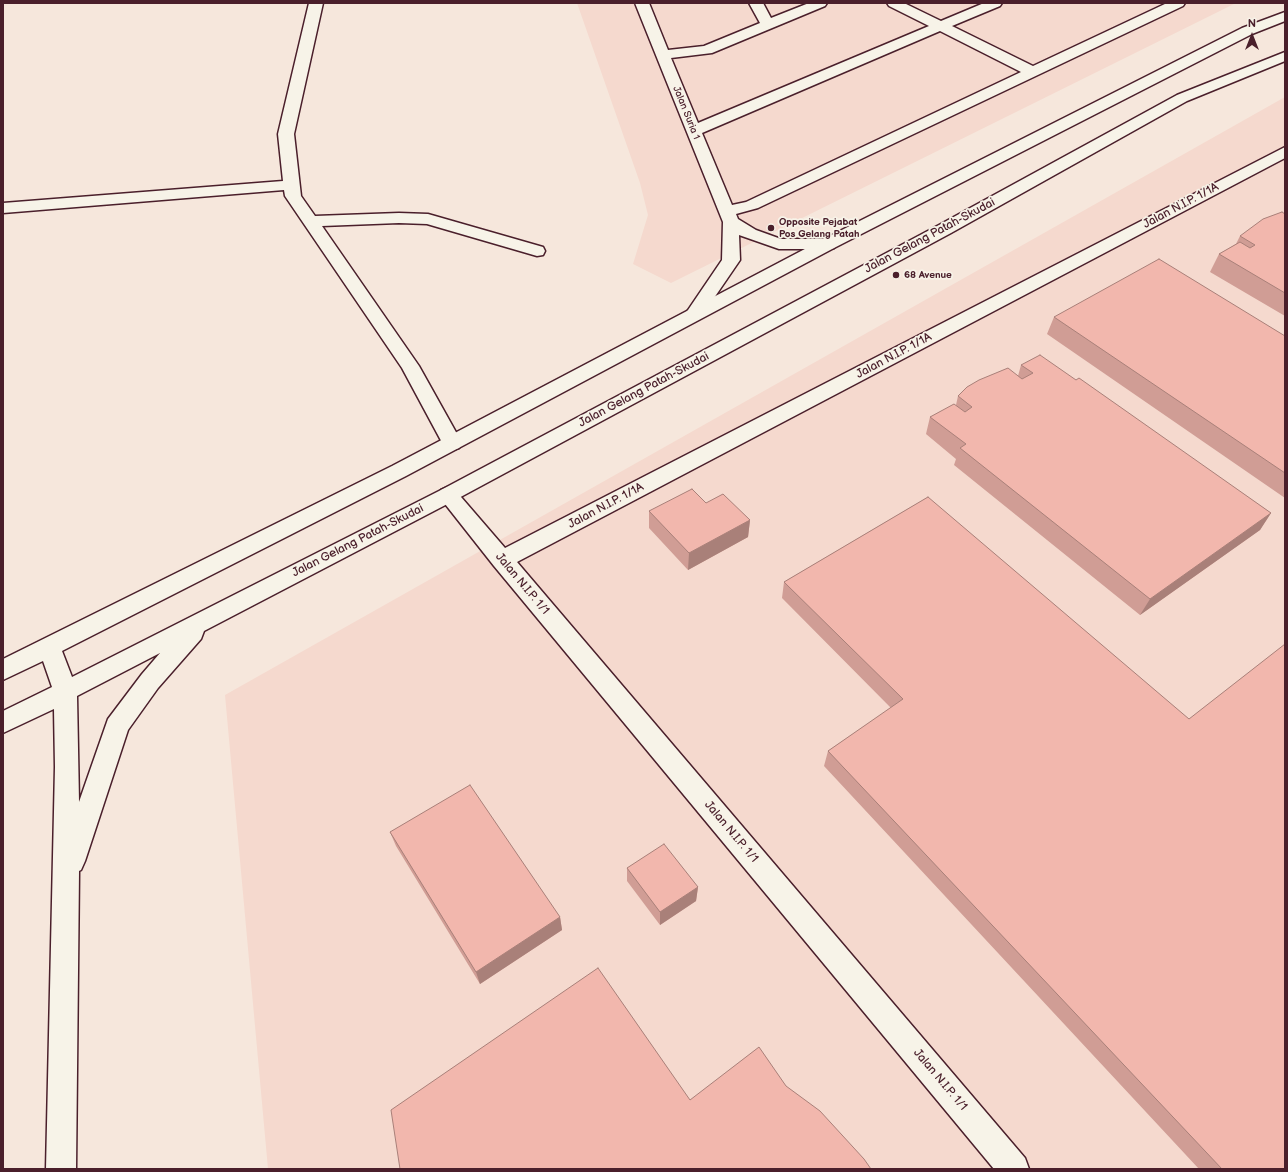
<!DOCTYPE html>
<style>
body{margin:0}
#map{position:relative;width:1288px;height:1172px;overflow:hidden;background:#f6e7dc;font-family:"Balsamiq Sans",sans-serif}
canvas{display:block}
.frame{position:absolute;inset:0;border:4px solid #4a1f2b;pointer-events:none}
.north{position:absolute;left:1232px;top:16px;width:40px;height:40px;-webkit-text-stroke:3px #f7f3e8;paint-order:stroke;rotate:0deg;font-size:11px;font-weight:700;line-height:16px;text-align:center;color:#4a1f2b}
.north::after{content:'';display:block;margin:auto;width:14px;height:18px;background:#4a1f2b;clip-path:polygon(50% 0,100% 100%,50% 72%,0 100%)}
</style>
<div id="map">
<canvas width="1288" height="1172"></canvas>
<div class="frame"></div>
<div class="north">N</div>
</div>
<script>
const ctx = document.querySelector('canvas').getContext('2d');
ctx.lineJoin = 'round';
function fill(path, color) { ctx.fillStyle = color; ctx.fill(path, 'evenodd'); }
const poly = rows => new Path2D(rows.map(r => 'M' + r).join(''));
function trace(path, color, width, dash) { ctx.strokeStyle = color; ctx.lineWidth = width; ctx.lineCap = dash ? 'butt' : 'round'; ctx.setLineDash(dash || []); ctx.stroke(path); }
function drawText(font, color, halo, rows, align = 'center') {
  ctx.font = font + ' "Balsamiq Sans",sans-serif'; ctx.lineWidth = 3.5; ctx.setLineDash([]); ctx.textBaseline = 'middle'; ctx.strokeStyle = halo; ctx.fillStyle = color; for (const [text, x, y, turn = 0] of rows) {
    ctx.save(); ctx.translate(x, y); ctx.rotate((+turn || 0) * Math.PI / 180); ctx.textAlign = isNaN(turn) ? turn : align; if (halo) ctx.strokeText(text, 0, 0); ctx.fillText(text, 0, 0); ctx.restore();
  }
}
fill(poly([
 [577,3,1236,3,671,283,633,264,648,215,640,183],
 [1285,97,1285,1169,268,1169,225,695]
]), '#f5d9ce');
const minor = poly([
 [309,3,323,3,294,134,301,196,315,216,399,213,428,214,543,247,545,251,543,255,537,256,427,224,399,223,322,226,419,366,462,443,459,448,452,450,445,448,402,368,285,196,284,190,3,213,3,203,283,181,278,134,309,3],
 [635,3,649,3,668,50,704,46,760,23,749,3,763,3,771,18,809,3,827,3,825,6,712,53,671,58,698,123,929,26,889,6,887,3,904,3,941,21,984,3,1002,3,1000,6,952,26,1033,66,1167,3,1185,3,1183,6,758,208,736,214,738,219,756,230,781,239,828,239,834,240,836,244,834,248,828,249,779,249,739,235,740,260,701,317,695,319,689,317,686,313,722,260,723,222,635,3],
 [940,31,1021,72,746,202,732,205,702,133,940,31],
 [1285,147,1285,158,517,562,1025,1158,1029,1169,994,1169,494,566,438,495,441,490,448,487,455,490,505,548,1285,147]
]);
const major = poly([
 [1285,12,1285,21,1252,34,834,248,406,476,62,651,72,677,441,490,939,225,1177,95,1285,52,1285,61,1187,101,951,233,455,500,204,631,201,639,158,688,128,730,85,861,81,870,79,871,76,1169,46,1169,55,767,54,709,3,733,3,711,52,687,43,661,3,680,3,659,392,466,822,240,1242,28,1285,12],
 [160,653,142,674,108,719,79,802,77,696,160,653]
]);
trace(minor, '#4a1f2b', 3);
trace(major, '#4a1f2b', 3);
fill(minor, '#f7f3e8');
fill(major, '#f7f3e8');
fill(poly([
 [1285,214,1285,316,1210,272,1219,254,1236,244,1240,236],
 [1054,317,1285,336,1285,498,1047,334],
 [1021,365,1076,380,1271,513,1260,530,1140,615,954,465,956,459,926,434,930,417,956,405,958,396,1018,376],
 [928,497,1285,1169,1199,1169,824,766,828,751,891,708,782,598,784,582],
 [706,503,750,520,748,537,688,570,649,528,649,511],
 [390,832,560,917,562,930,480,984,396,846],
 [627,868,698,887,696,901,660,925,627,881]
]), '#d09d95');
fill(poly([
 [1271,513,1260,530,1140,615,1150,599],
 [750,520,748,537,688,570,689,553],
 [698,887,696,901,660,925,660,912],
 [560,917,562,930,480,984,476,972]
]), '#a98079');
const building = poly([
 [1282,212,1285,214,1285,293,1219,254,1240,242,1250,248,1255,245,1240,236,1263,219,1282,212],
 [1159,259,1285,336,1285,473,1054,317,1159,259],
 [1040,355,1076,380,1079,378,1271,513,1150,599,960,448,966,444,930,417,954,404,965,412,972,407,958,396,967,387,979,380,1008,368,1022,379,1033,373,1021,365,1040,355],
 [692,489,706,503,723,494,750,520,689,553,649,511,692,489],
 [928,497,1189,719,1285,644,1285,1169,1222,1169,828,751,903,699,784,582,928,497],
 [470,785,560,917,476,972,390,832,470,785],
 [664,844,698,887,660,912,627,868,664,844],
 [598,968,690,1100,759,1047,786,1086,820,1111,864,1159,871,1169,400,1169,391,1110,598,968]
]);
fill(building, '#f2b7ad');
trace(building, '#a98079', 1);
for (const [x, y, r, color] of [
 [771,228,4,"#4a1f2b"],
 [896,275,4,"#4a1f2b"]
]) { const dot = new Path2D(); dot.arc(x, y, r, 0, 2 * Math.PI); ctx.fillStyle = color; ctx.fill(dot); trace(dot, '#f7f3e8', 1.5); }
drawText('10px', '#4a1f2b', '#f7f3e8', [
 ["Jalan Suria 1",686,113,68]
]);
drawText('bold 10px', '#4a1f2b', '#f7f3e8', [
 ["Opposite Pejabat",779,222],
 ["Pos Gelang Patah",779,234],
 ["68 Avenue",904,275]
], 'left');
drawText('12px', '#4a1f2b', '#f7f3e8', [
 ["Jalan N.I.P. 1/1A",1181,206,-28],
 ["Jalan Gelang Patah-Skudai",930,236,-28],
 ["Jalan N.I.P. 1/1A",894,356,-28],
 ["Jalan Gelang Patah-Skudai",644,390,-28],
 ["Jalan N.I.P. 1/1A",606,506,-28],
 ["Jalan Gelang Patah-Skudai",358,541,-27],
 ["Jalan N.I.P. 1/1",522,584,50],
 ["Jalan N.I.P. 1/1",731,832,50],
 ["Jalan N.I.P. 1/1",940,1080,50]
]);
</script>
